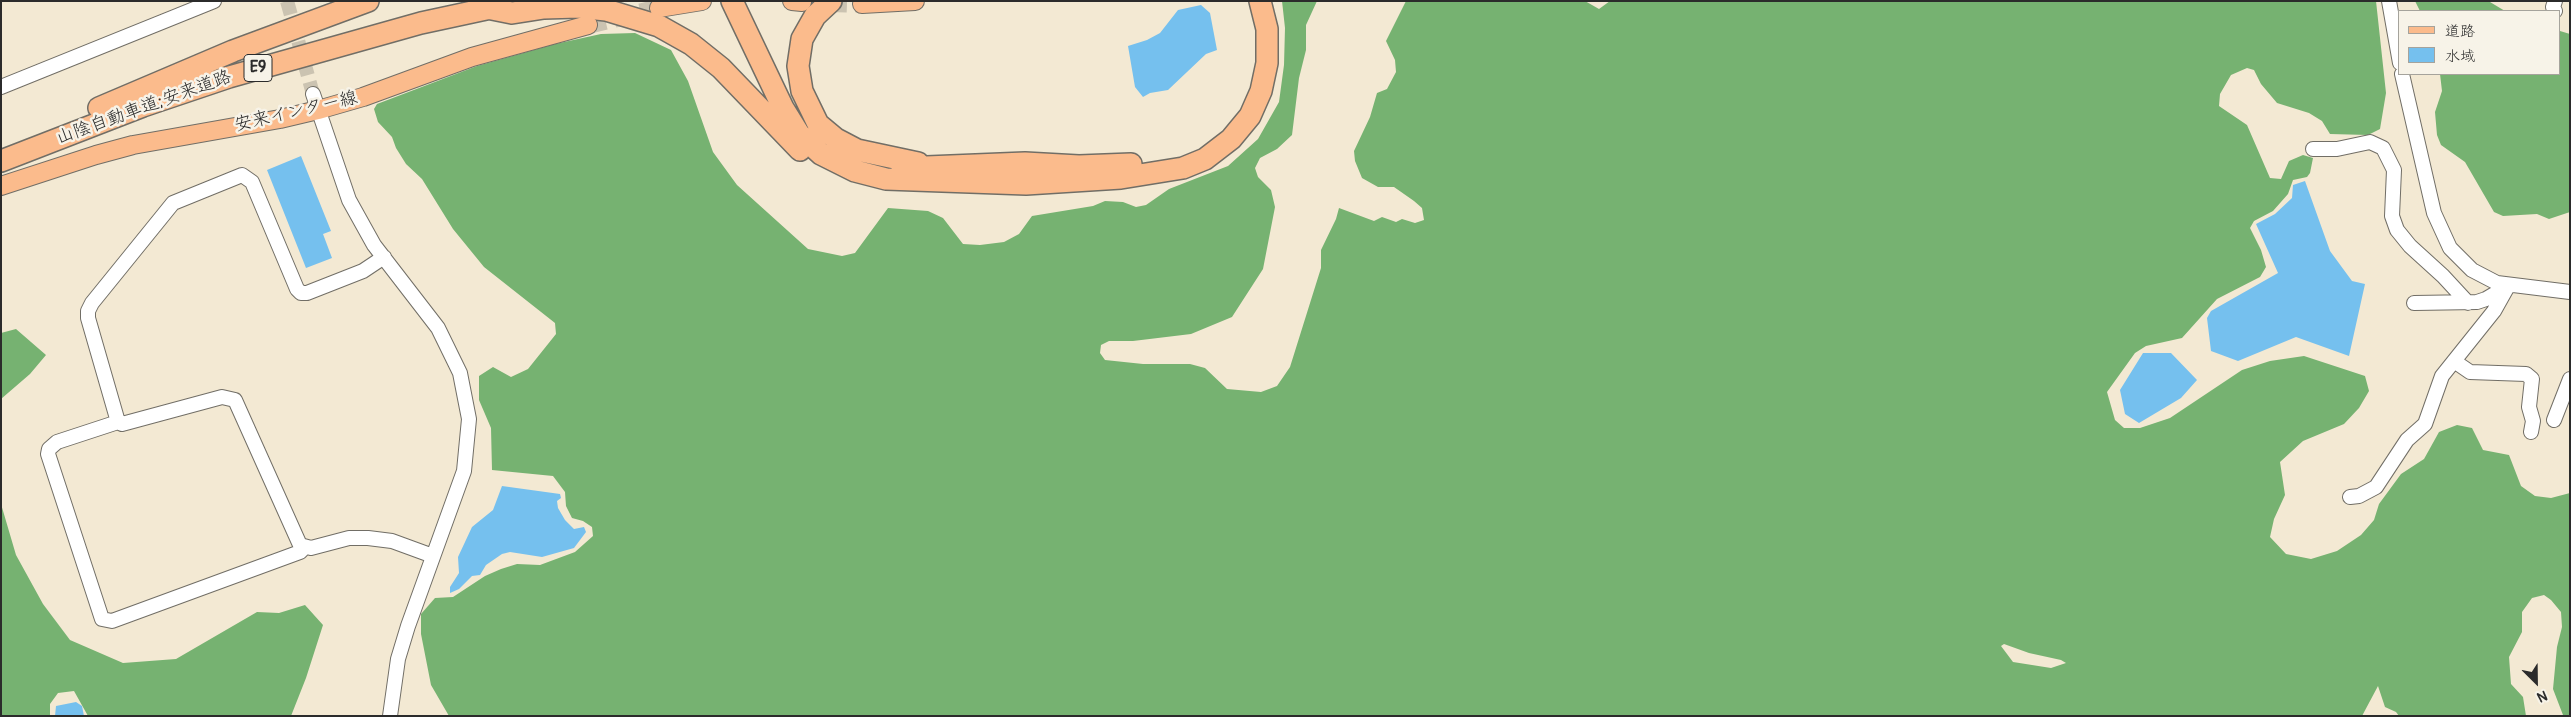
<!DOCTYPE html>
<meta charset="utf-8">
<style>
body{margin:0}
#map{position:relative;width:2571px;height:717px;overflow:hidden;background:#f3e9d3;font-family:Pangolin,"Klee One",sans-serif}
canvas{display:block}
.frame{position:absolute;inset:0;border:2px solid #2b2b2b;pointer-events:none}
.legend{position:absolute;left:2398px;top:10px;width:162px;height:65px;box-sizing:border-box;background:#f7f3e8;border:1px solid #a5a39c;margin:0;padding:6px 9px;list-style:none;font-size:15px;color:#2b2b2b}
.legend li{display:flex;align-items:center;gap:10px;height:25px}
.legend b{width:25px;border:1px solid #a5a39c}
.north{position:absolute;left:2511px;top:657px;width:50px;height:50px;-webkit-text-stroke:4px #f7f3e8;paint-order:stroke;rotate:157deg;font-size:14px;font-weight:700;line-height:20px;text-align:center;color:#2b2b2b}
.north::after{content:'';display:block;margin:auto;width:18px;height:22px;background:#2b2b2b;clip-path:polygon(50% 0,100% 100%,50% 72%,0 100%)}
</style>
<div id="map">
<canvas width="2571" height="717"></canvas>
<div class="frame"></div>
<ul class="legend">
<li><b style="height:6px;background:#fbbb8c"></b>道路</li>
<li><b style="height:14px;background:#75c0ee"></b>水域</li>
</ul>
<div class="north">N</div>
</div>
<script>
const ctx = document.querySelector('canvas').getContext('2d');
ctx.lineJoin = 'round';
function fill(path, color) { ctx.fillStyle = color; ctx.fill(path, 'evenodd'); }
const poly = rows => new Path2D(rows.map(r => 'M' + r).join(''));
function trace(path, color, width, dash) { ctx.strokeStyle = color; ctx.lineWidth = width; ctx.lineCap = dash ? 'butt' : 'round'; ctx.setLineDash(dash || []); ctx.stroke(path); }
function drawText(font, color, halo, rows, align = 'center') {
  ctx.font = font + ' Pangolin,"Klee One",sans-serif'; ctx.lineWidth = 5; ctx.setLineDash([]); ctx.textBaseline = 'middle'; ctx.strokeStyle = halo; ctx.fillStyle = color; for (const [text, x, y, turn = 0] of rows) {
    ctx.save(); ctx.translate(x, y); ctx.rotate((+turn || 0) * Math.PI / 180); ctx.textAlign = isNaN(turn) ? turn : align; if (halo) ctx.strokeText(text, 0, 0); ctx.fillText(text, 0, 0); ctx.restore();
  }
}
fill(poly([
 [1282,1,1317,1,1306,25,1306,50,1299,78,1292,135,1277,149,1260,158,1255,168,1258,177,1271,190,1275,207,1263,269,1232,317,1191,334,1133,341,1109,341,1101,345,1100,353,1105,360,1143,364,1190,364,1205,368,1227,389,1261,392,1277,386,1290,367,1321,268,1321,250,1336,219,1339,208,1374,221,1382,217,1396,222,1402,219,1415,223,1424,220,1422,208,1414,201,1394,187,1378,187,1362,178,1355,161,1354,151,1370,117,1377,93,1387,89,1396,72,1395,60,1386,41,1406,1,1585,1,1599,9,1610,1,2376,1,2386,93,2380,129,2368,135,2330,134,2322,121,2309,113,2277,103,2261,84,2254,70,2247,68,2231,75,2220,94,2219,106,2247,125,2270,178,2281,179,2289,161,2303,155,2313,158,2310,173,2307,177,2293,180,2288,194,2273,211,2254,221,2250,228,2261,250,2266,267,2260,277,2217,299,2182,338,2146,346,2135,353,2107,392,2115,420,2124,428,2140,428,2170,418,2242,370,2270,361,2304,356,2365,376,2369,391,2359,408,2344,424,2303,441,2280,462,2285,495,2274,519,2270,537,2286,554,2311,559,2337,551,2361,535,2374,520,2379,504,2401,474,2424,459,2439,432,2457,425,2472,428,2483,450,2509,455,2521,486,2535,496,2551,498,2570,493,2570,716,2563,715,2553,689,2557,647,2562,627,2561,612,2551,600,2544,595,2532,598,2522,612,2522,632,2509,657,2511,684,2523,697,2526,716,2399,716,2396,712,2385,707,2378,686,2362,716,449,716,431,685,421,634,421,614,435,598,453,597,485,576,501,569,517,564,540,565,575,552,593,536,592,527,583,521,572,518,566,506,565,492,553,476,492,470,491,428,479,400,479,376,493,367,511,377,528,369,556,334,555,323,484,267,453,229,422,179,406,164,396,148,392,137,378,122,374,109,377,104,477,66,555,44,601,34,635,33,671,50,688,81,713,152,737,185,808,249,842,256,855,253,888,208,928,211,943,218,963,244,980,245,1004,242,1019,234,1032,216,1093,206,1105,201,1123,202,1136,207,1146,205,1169,189,1228,166,1258,139,1279,102,1284,65,1285,28],
 [2004,644,2029,653,2061,660,2066,663,2051,668,2013,662,2001,646],
 [2415,1,2490,2,2505,11,2420,11],
 [2560,31,2570,34,2570,212,2549,219,2537,214,2503,216,2494,212,2465,162,2441,145,2437,135,2435,112,2442,91,2440,74,2560,74],
 [16,329,46,355,30,374,1,399,1,333],
 [1,504,16,555,43,604,70,640,123,663,176,659,257,612,279,613,305,605,323,625,306,678,291,716,88,716,74,691,58,693,50,704,50,716,1,716]
]), '#76b271');
fill(poly([
 [1201,5,1210,13,1217,50,1206,54,1168,90,1150,93,1143,97,1135,87,1128,46,1147,40,1160,33,1178,10],
 [301,156,331,231,323,234,332,258,306,268,267,170],
 [2305,181,2330,251,2352,281,2365,284,2349,356,2296,337,2238,361,2211,351,2207,318,2211,311,2278,273,2256,224,2275,214,2292,198,2293,185],
 [2143,353,2171,353,2197,380,2181,398,2139,423,2125,414,2120,390],
 [502,486,560,494,561,498,557,501,558,508,565,520,574,529,584,527,586,532,574,548,542,557,510,552,502,554,486,565,480,575,472,576,459,589,450,593,450,587,459,573,458,557,472,527,493,510],
 [76,702,82,706,84,716,55,716,56,706]
]), '#75c0ee');
trace(poly([
 [287,1,313,94]
]), '#cbc3b1', 14, [14, 7]);
trace(poly([
 [802,2,862,4],
 [588,25,659,8]
]), '#cbc3b1', 18, [18, 9]);
const minor = poly([
 [2389,1,2400,63],
 [2555,11,2553,7,2555,1],
 [2402,74,2434,213,2450,248,2472,270,2497,283,2570,292],
 [1,87,214,1],
 [313,94,349,200,374,245,438,328,460,373,469,419,464,471,408,626,398,659,390,716],
 [2313,149,2337,149,2370,142,2383,148,2394,170,2392,216,2397,230,2410,246,2443,276,2468,303],
 [384,257,363,271,307,293,301,293,297,289,252,182,242,175,173,203,92,303,88,311,88,318,118,422,122,424,222,397,235,400,300,545,311,548,349,538,368,538,392,541,433,556],
 [2414,303,2477,302,2486,299,2508,286],
 [2454,361,2470,372,2526,374,2532,379,2529,407,2533,421,2531,432],
 [2554,420,2570,379],
 [118,422,57,442,49,449,48,454,102,619,112,621,300,552,304,548],
 [2350,497,2359,496,2376,487,2407,440,2425,424,2442,376,2494,311,2508,286]
]);
const major = poly([
 [792,1,802,2],
 [862,4,915,1],
 [659,8,702,1],
 [1,186,96,155,133,145,280,119,318,110,363,97,472,57,588,25]
]);
const highway = poly([
 [732,1,783,108,799,134,821,154,855,171,886,179,1026,184,1121,178,1183,168,1205,159,1231,139,1250,116,1261,91,1267,63,1267,29,1260,1],
 [831,1,815,16,802,39,798,66,802,91,818,124,836,139,857,150,918,163],
 [487,8,512,13,544,8,578,7,606,10,659,26,691,44,721,68,800,150],
 [99,108,233,51,368,1],
 [1,161,143,106,229,77,421,23,500,6],
 [902,168,1025,163,1079,166,1131,164]
]);
trace(minor, '#716e66', 16);
trace(major, '#716e66', 20);
trace(highway, '#716e66', 24);
trace(minor, '#fff', 14);
trace(major, '#fbbb8c', 18);
trace(highway, '#fbbb8c', 21);
for (const [x, y, w] of [
 [258,68,28]
]) { const box = new Path2D(); box.roundRect(x - w / 2, y - 13.5, w, 27, 4); ctx.fillStyle = '#f7f3e8'; ctx.fill(box); trace(box, '#2b2b2b', 1); }
drawText('bold 16px', '#2b2b2b', null, [
 ["E9",258,68]
]);
drawText('18px', '#2b2b2b', '#f7f3e8', [
 ["山陰自動車道;安来道路",144,108,-20],
 ["安来インター線",296,112,-13]
]);
</script>
